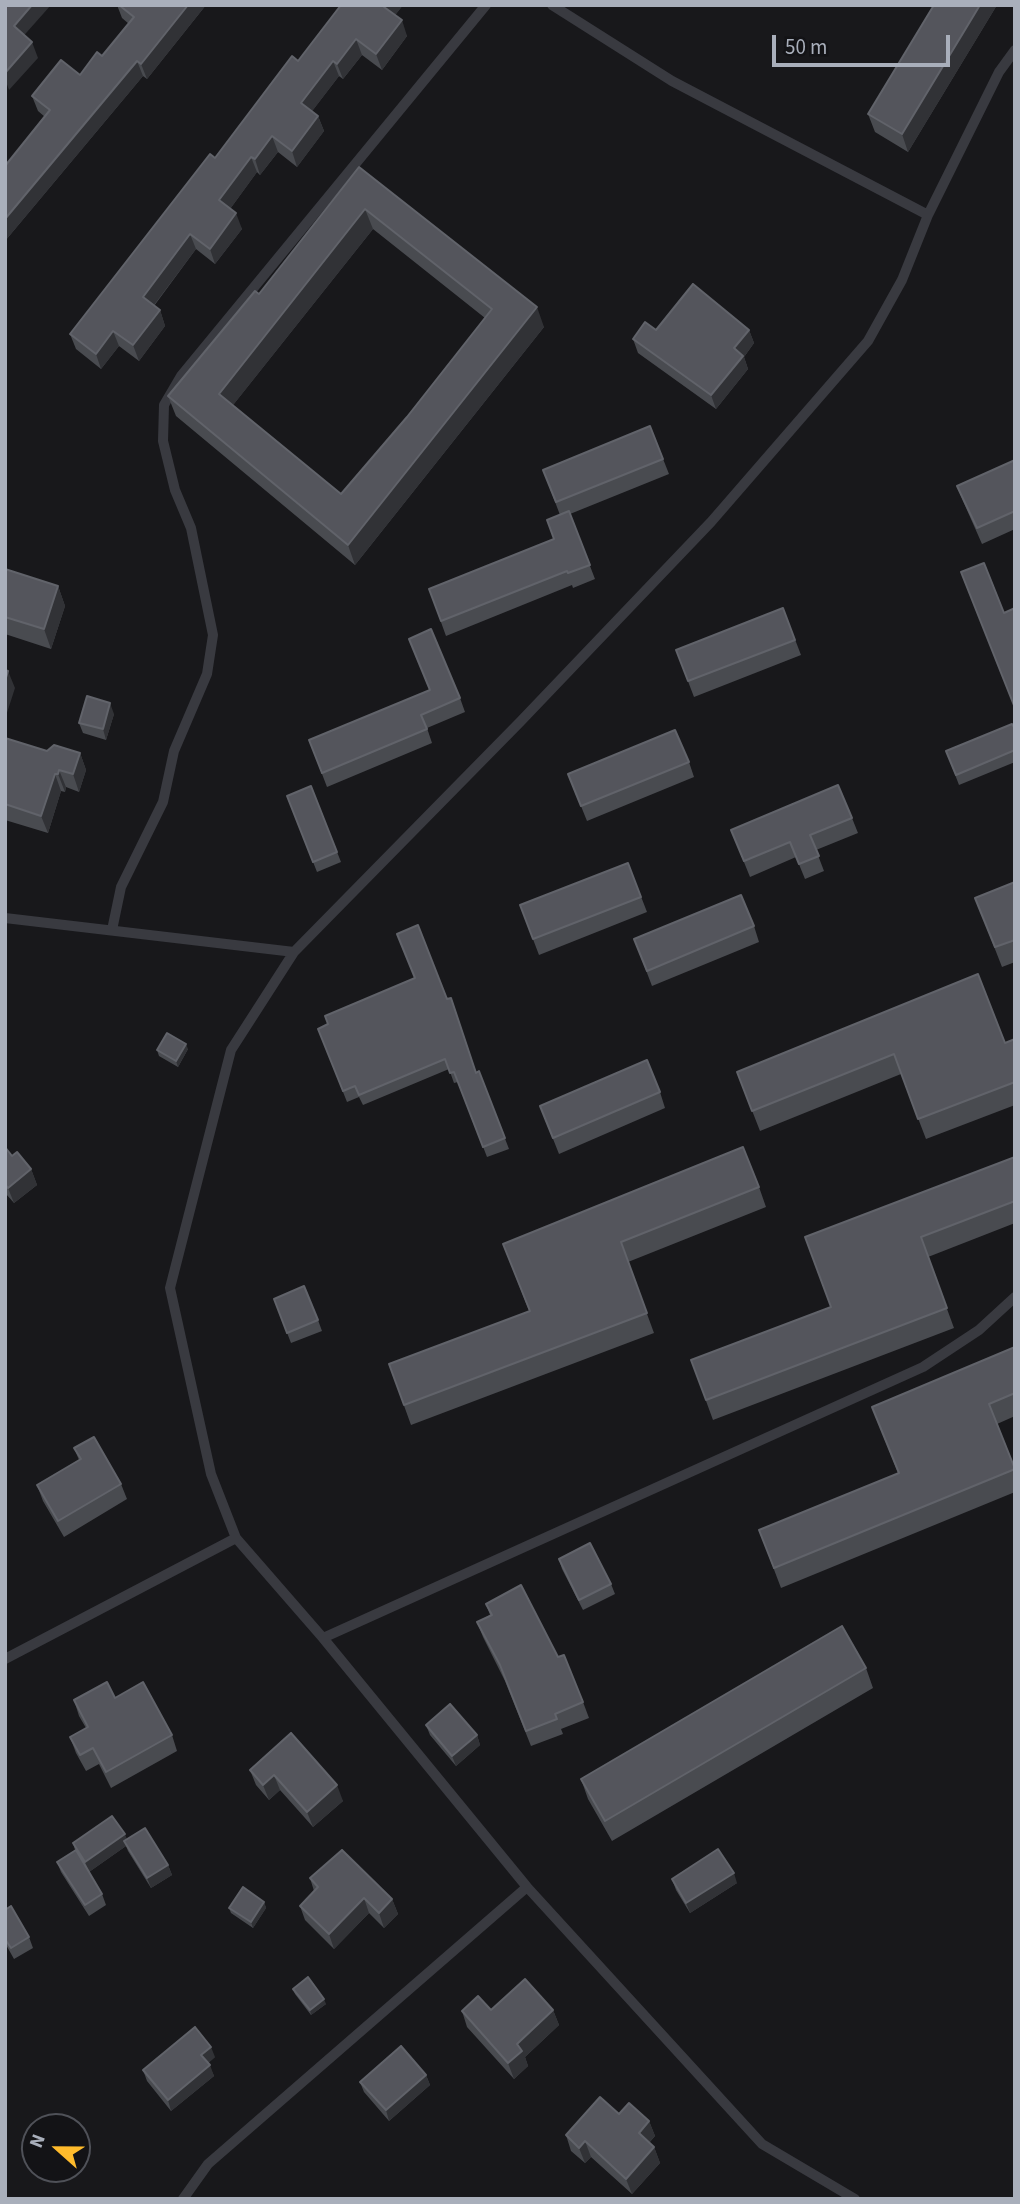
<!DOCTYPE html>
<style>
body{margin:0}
#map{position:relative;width:1020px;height:2204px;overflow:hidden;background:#18181b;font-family:"Source Sans 3",sans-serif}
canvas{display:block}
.frame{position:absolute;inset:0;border:7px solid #a9afbb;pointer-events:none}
.north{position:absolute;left:21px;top:2113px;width:70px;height:70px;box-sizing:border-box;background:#131316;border:2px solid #4f5158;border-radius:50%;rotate:291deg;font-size:19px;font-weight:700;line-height:28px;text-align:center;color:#a9afbb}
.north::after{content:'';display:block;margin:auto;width:24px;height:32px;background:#ffbb2c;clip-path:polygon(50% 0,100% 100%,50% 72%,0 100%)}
.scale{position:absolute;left:772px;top:35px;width:178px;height:32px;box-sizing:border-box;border:4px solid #a9afbb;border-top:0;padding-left:9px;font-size:21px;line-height:24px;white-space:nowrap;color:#a9afbb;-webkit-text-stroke:5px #131316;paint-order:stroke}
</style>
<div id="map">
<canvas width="1020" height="2204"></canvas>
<div class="frame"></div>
<div class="north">N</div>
<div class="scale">50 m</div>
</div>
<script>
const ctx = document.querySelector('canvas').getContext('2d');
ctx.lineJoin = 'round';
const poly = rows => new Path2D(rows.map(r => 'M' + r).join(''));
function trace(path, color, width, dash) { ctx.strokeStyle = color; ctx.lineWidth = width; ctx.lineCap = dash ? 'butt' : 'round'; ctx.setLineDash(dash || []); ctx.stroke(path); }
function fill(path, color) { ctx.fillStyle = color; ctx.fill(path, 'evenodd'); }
trace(poly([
 [552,5,672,81,928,215],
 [5,918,294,952],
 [112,930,121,887,163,802,174,751,207,674,213,635,191,528,175,490,163,441,164,405,181,376,486,5],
 [323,1638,923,1367,979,1330,1015,1297],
 [5,1659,236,1538],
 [183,2199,208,2164,527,1887],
 [855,2199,762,2144,527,1887,323,1638,236,1538,211,1474,170,1288,231,1050,294,952,520,722,711,522,868,341,902,280,928,215,999,72,1015,50]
]), '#393a40', 10);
fill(poly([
 [117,5,206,5,147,79,143,76,5,241,5,166,45,117,38,111,32,96,80,75,102,56,129,24,122,18],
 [341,5,403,5,395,15,407,36,382,70,362,55,343,79,339,76,312,111,318,116,324,131,297,167,278,152,260,175,257,172,230,209,242,229,215,264,196,249,154,306,160,310,165,326,139,361,119,346,101,369,76,349,70,334,215,158,298,61],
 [934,5,997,5,908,152,875,132,868,114],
 [359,167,544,327,355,565,176,416,168,396,259,294],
 [373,229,485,318,407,417,341,494,233,405],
 [656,330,749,330,754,343,744,357,748,369,716,409,638,353,633,339],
 [650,426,669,474,570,514,595,579,573,588,572,585,446,636,429,589,554,539,560,515,543,470],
 [1015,460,1015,529,982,544,963,501,957,486],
 [5,569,58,586,65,606,51,649,5,634],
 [783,608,801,655,694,697,676,650],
 [409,639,460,698,465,712,427,728,432,743,327,787,309,740,430,690],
 [114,714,106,740,83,733,79,723],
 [1015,729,1015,762,959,785,946,751],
 [5,738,47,751,80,753,86,770,79,792,66,787,65,792,61,791,48,833,5,820],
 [689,762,694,777,587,821,568,774],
 [311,786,341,862,317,872,287,796],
 [852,818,858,833,816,850,824,871,805,879,796,857,750,877,731,830],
 [628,863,647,912,539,955,520,905],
 [1015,882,1015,962,1002,967,975,898],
 [754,926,759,942,652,986,634,939],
 [978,974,1005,1043,1015,1039,1015,1105,926,1139,901,1074,760,1131,737,1072],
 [414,978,476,1072,479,1071,509,1149,487,1157,458,1082,454,1083,449,1069,363,1105,359,1097,347,1102,322,1039,328,1024],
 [188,1049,178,1067,159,1056,157,1050],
 [660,1092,665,1108,559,1154,540,1106],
 [5,1147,12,1156,31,1169,37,1185,14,1203,6,1194,5,1194],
 [1015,1157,1015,1223,928,1257,954,1328,713,1420,691,1360,831,1307],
 [759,1187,766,1207,628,1262,654,1333,411,1425,389,1364,529,1311,503,1244],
 [274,1299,318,1320,322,1331,291,1343],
 [1015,1347,1015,1416,997,1424,1015,1469,1015,1492,781,1588,759,1530,898,1473,872,1407],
 [74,1448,121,1484,127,1499,64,1537,43,1501,37,1485,79,1460],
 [559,1559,611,1584,615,1594,583,1610,562,1569],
 [486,1604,558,1657,583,1702,589,1718,561,1729,563,1734,531,1746,505,1681,483,1637,477,1622,490,1615],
 [866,1668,873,1688,612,1841,588,1799,581,1779],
 [115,1698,172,1735,177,1751,111,1788,99,1764,86,1771,76,1753,70,1737,86,1728,79,1716,74,1700],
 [426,1725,477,1735,480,1745,456,1766,430,1735],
 [291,1733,343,1801,313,1827,280,1790,269,1800,256,1785,250,1770],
 [127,1839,168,1865,172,1875,151,1888,128,1851,126,1846,89,1872,102,1894,106,1905,89,1916,61,1872,57,1862,75,1850,73,1843],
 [310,1878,392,1899,398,1914,384,1928,369,1913,334,1949,305,1920,300,1906,314,1891],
 [672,1879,737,1883,690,1913,676,1890],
 [264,1902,266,1908,253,1928,231,1913,229,1908],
 [5,1910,29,1937,33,1948,14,1959,5,1943],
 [293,1989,326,2004,311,2015,295,1994],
 [491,2010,553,2010,559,2025,525,2057,528,2066,514,2079,467,2027,462,2011],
 [215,2057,208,2063,214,2076,171,2111,147,2081,143,2070],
 [426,2075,430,2085,389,2121,364,2092,360,2082],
 [619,2114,649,2121,655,2136,649,2143,654,2147,660,2163,632,2194,591,2157,585,2163,571,2151,566,2135]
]), '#494b50');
fill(poly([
 [32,5,51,5,19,41,14,26],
 [188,5,206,5,147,79,141,64],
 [385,5,403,5,390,22,384,7],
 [980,5,997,5,908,152,902,134],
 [402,20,407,36,382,70,376,54],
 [356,39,362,55,343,79,337,64],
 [32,42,38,58,9,90,5,79,5,73],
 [137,61,143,76,5,241,5,219],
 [333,61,339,76,307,118,301,103],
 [318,116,324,131,297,167,292,151],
 [272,136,278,152,260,175,255,159],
 [251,157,257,172,225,216,219,200],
 [365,209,373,229,226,414,219,394],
 [236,213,242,229,215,264,210,249],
 [190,234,196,249,148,313,143,297],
 [537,307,544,327,355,565,348,545],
 [160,310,165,326,139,361,133,345],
 [749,330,754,343,744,357,748,369,716,409,711,395,734,348],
 [113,331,119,346,101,369,96,354],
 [58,586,65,606,51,649,44,629],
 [8,671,15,688,5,719,5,681],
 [110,703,114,714,106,740,103,729],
 [80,753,86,770,79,792,73,774],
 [59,770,66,787,65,792,58,774],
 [55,774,61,791,48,833,41,816],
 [186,1044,188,1049,178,1067,176,1061],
 [31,1169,37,1185,14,1203,8,1188],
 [477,1735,480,1745,456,1766,452,1756],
 [274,1775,280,1790,269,1800,263,1785],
 [337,1785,343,1801,313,1827,307,1812],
 [125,1834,129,1845,124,1841,126,1846,89,1872,85,1862],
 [168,1865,172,1875,151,1888,147,1878],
 [734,1873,737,1883,690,1913,686,1903],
 [364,1898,369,1913,334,1949,329,1934],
 [392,1899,398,1914,384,1928,379,1913],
 [264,1902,266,1908,253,1928,251,1922],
 [324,1999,326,2004,311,2015,310,2010],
 [553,2010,559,2025,525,2057,528,2066,514,2079,508,2063,517,2044],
 [211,2047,215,2057,205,2066,201,2055],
 [210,2065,214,2076,171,2111,168,2100],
 [426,2075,430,2085,389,2121,386,2110],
 [649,2121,655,2136,644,2148,639,2133],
 [585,2141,591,2157,585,2163,579,2148],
 [654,2147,660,2163,632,2194,626,2179]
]), '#313236');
const building = poly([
 [5,5,32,5,14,26,32,42,5,73,5,5],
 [119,5,188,5,141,64,137,61,5,219,5,166,50,110,32,96,61,60,80,75,97,52,102,56,134,17,119,5],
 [341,5,385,5,384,7,402,20,376,54,356,39,337,64,333,61,301,103,318,116,292,151,272,136,255,159,251,157,219,200,236,213,210,249,190,234,143,297,160,310,133,345,113,331,96,354,70,334,210,154,215,158,292,56,298,61,341,5],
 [934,5,980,5,902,134,868,114,934,5],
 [359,167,537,307,348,545,168,396,255,291,259,294,359,167],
 [365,209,492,309,407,417,341,494,219,394,365,209],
 [693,284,749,330,734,348,743,356,711,395,633,339,645,322,656,330,693,284],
 [650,426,663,459,556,502,543,470,650,426],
 [1015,460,1015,511,977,528,957,486,1015,460],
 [569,511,590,565,568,573,567,571,441,621,429,589,554,539,547,520,569,511],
 [984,563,1004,613,1015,608,1015,708,961,572,984,563],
 [5,569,58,586,44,629,5,617,5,569],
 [783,608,795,640,688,681,676,650,783,608],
 [431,629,460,698,421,715,427,729,322,773,309,740,430,690,409,639,431,629],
 [5,670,8,671,5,681,5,670],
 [87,696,110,703,103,729,79,723,87,696],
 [1012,724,1015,729,1015,750,956,775,946,751,1012,724],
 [675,730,689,762,581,806,568,774,675,730],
 [5,738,47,751,54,745,80,753,73,774,59,770,58,774,55,774,41,816,5,804,5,738],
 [838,785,852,818,810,835,819,856,799,864,790,842,744,861,731,830,838,785],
 [311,786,337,852,313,862,287,796,311,786],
 [628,863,641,897,533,939,520,905,628,863],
 [1015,882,1015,940,995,947,975,898,1015,882],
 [741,895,754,926,647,971,634,939,741,895],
 [418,925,447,999,451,998,476,1073,479,1071,505,1138,483,1147,454,1072,450,1073,445,1059,359,1095,355,1086,343,1091,318,1029,328,1024,325,1016,415,978,397,934,418,925],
 [978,974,1005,1043,1015,1039,1015,1082,918,1119,894,1054,752,1111,737,1072,978,974],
 [167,1033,186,1044,176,1061,157,1050,167,1033],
 [647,1060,660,1092,553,1138,540,1106,647,1060],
 [5,1147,12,1156,17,1152,31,1169,8,1188,5,1184,5,1147],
 [743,1147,759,1187,621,1242,647,1313,404,1405,389,1364,530,1311,503,1244,743,1147],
 [1015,1157,1015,1201,921,1237,947,1308,706,1400,691,1360,831,1307,805,1237,1015,1157],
 [304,1286,318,1320,287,1333,274,1299,304,1286],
 [1015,1347,1015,1393,989,1404,1015,1469,774,1568,759,1530,899,1473,872,1407,1015,1347],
 [94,1437,121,1484,58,1521,37,1485,81,1459,74,1448,94,1437],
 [590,1543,611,1584,579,1600,559,1559,590,1543],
 [521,1585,558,1657,564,1655,583,1702,555,1714,557,1719,526,1731,500,1665,477,1622,492,1615,486,1604,521,1585],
 [842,1626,866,1668,605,1821,581,1779,842,1626],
 [107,1682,115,1698,143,1682,172,1735,106,1772,93,1748,80,1755,70,1737,88,1727,74,1700,107,1682],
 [450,1704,477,1735,452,1756,426,1725,450,1704],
 [291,1733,337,1785,307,1812,274,1775,263,1785,250,1770,291,1733],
 [112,1816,125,1834,85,1862,73,1843,112,1816],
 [145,1828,168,1865,147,1878,124,1841,145,1828],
 [718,1849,734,1873,686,1903,672,1879,718,1849],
 [76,1850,102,1894,85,1905,57,1862,76,1850],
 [342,1850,392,1899,379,1913,364,1898,329,1934,300,1906,318,1887,310,1878,342,1850],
 [243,1887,264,1902,251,1922,229,1908,243,1887],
 [11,1906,29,1937,11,1948,5,1939,5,1910,11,1906],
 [308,1977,324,1999,310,2010,293,1989,308,1977],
 [525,1979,553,2010,517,2044,522,2051,508,2063,462,2011,478,1996,491,2010,525,1979],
 [195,2027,211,2047,201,2055,210,2065,168,2100,143,2070,195,2027],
 [401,2046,426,2075,386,2110,360,2082,401,2046],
 [600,2097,619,2114,629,2103,649,2121,639,2133,654,2147,626,2179,585,2141,579,2148,566,2135,600,2097]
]);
fill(building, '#54555c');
trace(building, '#61636a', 2);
</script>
